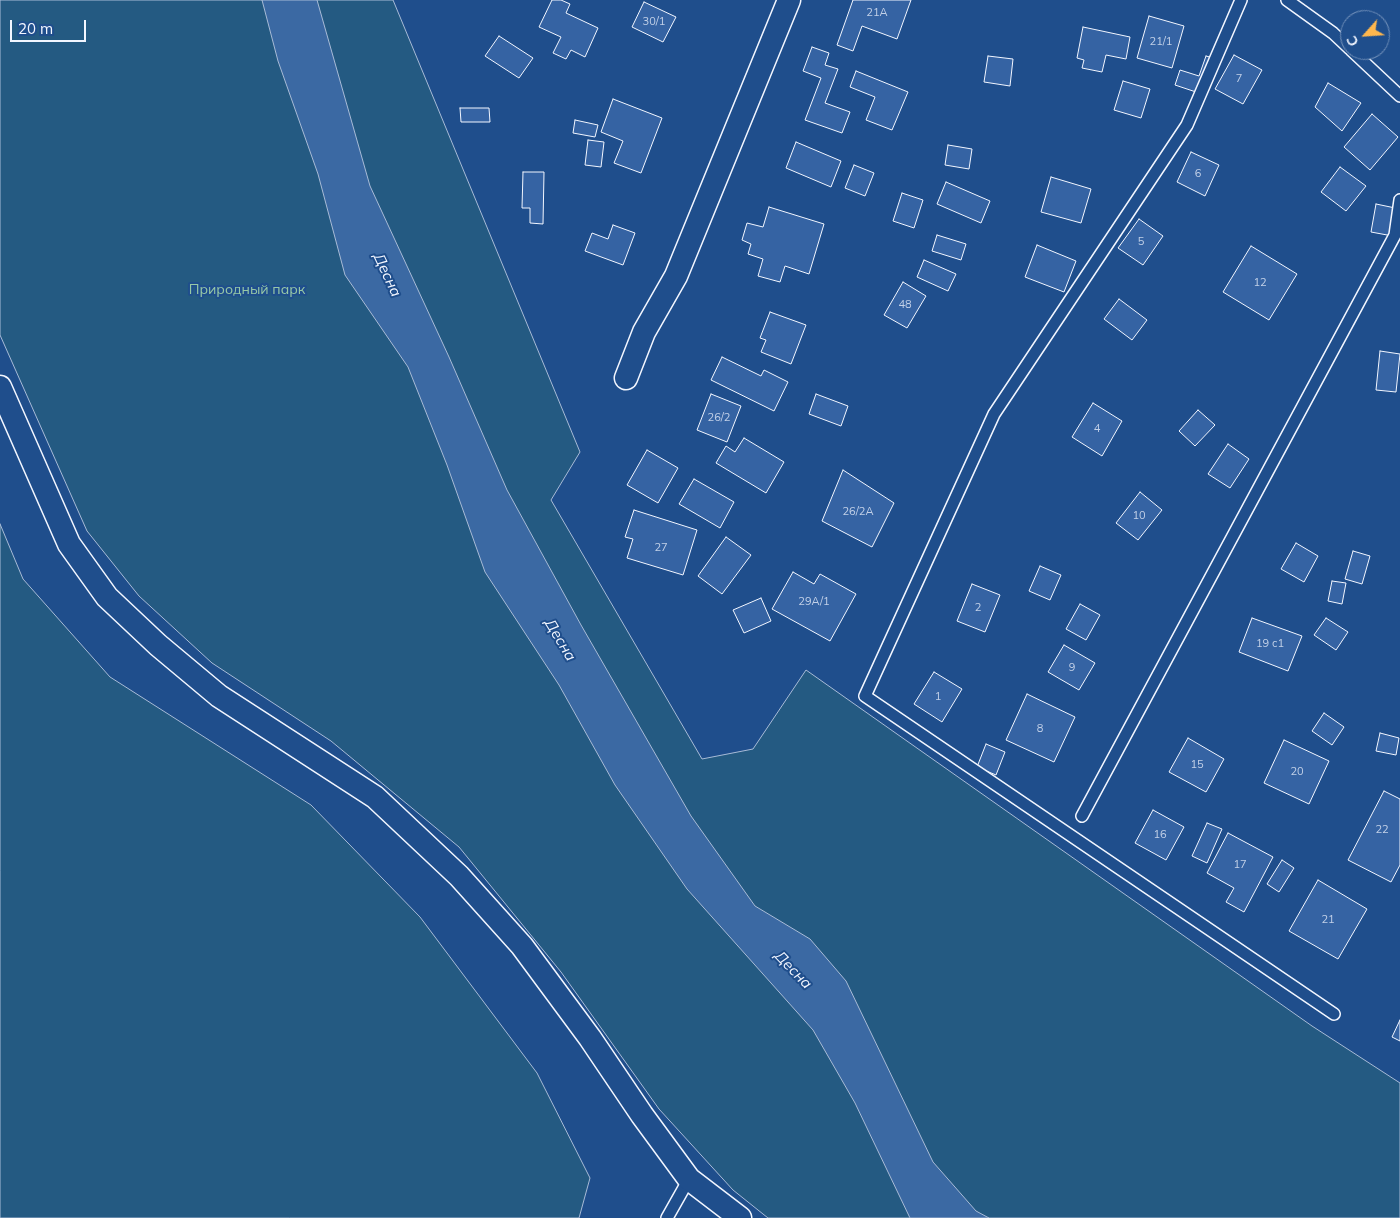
<!DOCTYPE html>
<meta charset="utf-8">
<style>
body{margin:0}
#map{position:relative;width:1400px;height:1218px;overflow:hidden;background:#1f4e8c;font-family:Mulish,sans-serif}
canvas{display:block}
.north{position:absolute;left:1340px;top:10px;width:50px;height:50px;box-sizing:border-box;background:#1f4e8c;border:1px solid #7391ba;border-radius:50%;rotate:244deg;font-size:14px;font-weight:700;line-height:20px;text-align:center;color:#f2f6ff}
.north::after{content:'';display:block;margin:auto;width:18px;height:22px;background:#ffb74d;clip-path:polygon(50% 0,100% 100%,50% 72%,0 100%)}
.scale{position:absolute;left:10px;top:20px;width:76px;height:22px;box-sizing:border-box;border:2px solid #f2f6ff;border-top:0;padding-left:6px;font-size:15px;line-height:18px;white-space:nowrap;color:#f2f6ff;-webkit-text-stroke:4px #1f4e8c;paint-order:stroke}
</style>
<div id="map">
<canvas width="1400" height="1218"></canvas>
<div class="north">С</div>
<div class="scale">20 m</div>
</div>
<script>
const ctx = document.querySelector('canvas').getContext('2d');
ctx.lineJoin = 'round';
function fill(path, color) { ctx.fillStyle = color; ctx.fill(path, 'evenodd'); }
const poly = rows => new Path2D(rows.map(r => 'M' + r).join(''));
function trace(path, color, width, dash) { ctx.strokeStyle = color; ctx.lineWidth = width; ctx.lineCap = dash ? 'butt' : 'round'; ctx.setLineDash(dash || []); ctx.stroke(path); }
function drawText(font, color, halo, rows, align = 'center') {
  ctx.font = font + ' Mulish,sans-serif'; ctx.lineWidth = 4; ctx.setLineDash([]); ctx.textBaseline = 'middle'; ctx.strokeStyle = halo; ctx.fillStyle = color; for (const [text, x, y, turn = 0] of rows) {
    ctx.save(); ctx.translate(x, y); ctx.rotate((+turn || 0) * Math.PI / 180); ctx.textAlign = isNaN(turn) ? turn : align; if (halo) ctx.strokeText(text, 0, 0); ctx.fillText(text, 0, 0); ctx.restore();
  }
}
const green = poly([
 [0,0,393,0,580,452,551,500,702,759,753,749,806,670,1312,1026,1400,1083,1400,1218,768,1218,733,1190,659,1109,561,972,459,847,331,741,212,663,139,596,87,531,0,335,0,0],
 [0,524,23,579,110,677,311,805,420,917,537,1073,590,1178,579,1218,0,1218,0,524]
]);
fill(green, '#245a82');
trace(green, '#a8bbd7', 1);
const water = poly([
 [262,0,317,0,370,186,449,357,507,490,581,625,691,816,755,906,810,939,846,981,933,1162,976,1211,989,1218,910,1218,855,1103,813,1030,687,889,615,785,559,685,485,572,447,465,408,367,345,275,318,174,278,61,262,0]
]);
fill(water, '#3b69a3');
trace(water, '#a8bbd7', 1);
const building = poly([
 [552,0,561,0,570,4,566,13,598,28,585,57,571,50,566,59,553,53,561,37,539,27,552,0],
 [853,0,911,0,897,39,862,26,853,51,837,45,853,0],
 [644,2,676,17,663,42,632,27,644,2],
 [1149,16,1184,26,1172,68,1137,58,1149,16],
 [1083,27,1130,37,1126,59,1106,55,1102,72,1082,68,1084,60,1077,58,1083,27],
 [499,36,533,58,519,78,485,56,499,36],
 [812,47,829,53,825,65,838,69,825,103,850,112,842,133,805,120,821,78,803,71,812,47],
 [1234,55,1262,70,1243,104,1215,89,1234,55],
 [988,56,1013,59,1010,86,984,82,988,56],
 [1206,56,1217,59,1205,95,1175,85,1180,70,1199,76,1206,56],
 [856,71,908,92,892,130,866,120,875,97,850,87,856,71],
 [1123,81,1150,89,1141,118,1114,110,1123,81],
 [1328,83,1361,103,1342,131,1315,107,1328,83],
 [613,99,662,118,641,173,614,163,623,141,601,132,613,99],
 [460,108,489,108,490,122,461,122,460,108],
 [1372,114,1398,137,1370,170,1344,147,1372,114],
 [575,120,598,125,595,137,573,133,575,120],
 [588,140,604,142,601,167,585,165,588,140],
 [796,142,841,161,831,187,786,168,796,142],
 [948,145,972,149,969,169,945,165,948,145],
 [1191,152,1219,165,1205,196,1177,182,1191,152],
 [854,165,874,173,865,196,845,188,854,165],
 [1340,167,1366,186,1346,211,1321,192,1340,167],
 [523,172,544,172,543,224,530,223,530,208,522,208,523,172],
 [1051,177,1091,189,1081,223,1041,212,1051,177],
 [946,182,990,201,981,223,937,204,946,182],
 [902,193,923,200,914,228,893,221,902,193],
 [1376,204,1400,209,1398,237,1371,232,1376,204],
 [769,207,824,224,809,274,785,266,780,282,758,276,763,259,748,254,751,244,742,240,747,223,763,227,769,207],
 [1139,219,1163,236,1143,265,1118,248,1139,219],
 [613,225,635,233,623,265,585,251,592,233,608,239,613,225],
 [937,235,966,244,961,260,932,251,937,235],
 [1037,245,1076,261,1064,292,1025,277,1037,245],
 [1251,246,1297,274,1269,320,1223,292,1251,246],
 [924,260,956,274,948,291,917,277,924,260],
 [903,282,926,296,907,328,884,315,903,282],
 [1119,299,1147,320,1132,340,1104,319,1119,299],
 [770,312,806,325,791,364,761,352,766,340,760,338,770,312],
 [1380,351,1400,354,1396,392,1376,390,1380,351],
 [722,357,761,376,764,370,788,382,774,411,711,380,722,357],
 [711,394,741,406,727,442,697,430,711,394],
 [816,394,848,406,841,426,809,414,816,394],
 [1093,403,1122,421,1102,456,1072,437,1093,403],
 [1198,410,1215,425,1195,446,1179,431,1198,410],
 [744,438,784,462,766,493,716,463,726,446,735,452,744,438],
 [1228,444,1249,459,1230,488,1208,474,1228,444],
 [647,450,678,468,658,503,627,485,647,450],
 [843,470,894,503,872,547,822,521,843,470],
 [694,479,734,502,720,528,679,504,694,479],
 [1140,492,1162,510,1138,540,1116,523,1140,492],
 [634,510,697,530,683,575,627,558,633,539,625,537,634,510],
 [726,537,751,555,722,594,698,576,726,537],
 [1296,543,1318,556,1304,582,1281,569,1296,543],
 [1353,551,1370,556,1362,584,1345,579,1353,551],
 [1040,566,1061,575,1050,600,1029,591,1040,566],
 [793,572,814,584,820,574,856,594,830,641,772,609,793,572],
 [1332,581,1346,583,1342,604,1328,601,1332,581],
 [972,584,1000,595,985,632,957,621,972,584],
 [761,598,771,621,744,633,733,610,761,598],
 [1080,604,1100,615,1086,640,1066,629,1080,604],
 [1252,618,1302,636,1288,671,1239,652,1252,618],
 [1326,618,1348,632,1336,650,1314,635,1326,618],
 [1064,645,1095,663,1079,690,1048,672,1064,645],
 [934,672,962,689,942,722,914,704,934,672],
 [1027,694,1075,717,1054,762,1006,740,1027,694],
 [1324,713,1344,727,1332,745,1312,731,1324,713],
 [1380,733,1399,738,1396,755,1376,751,1380,733],
 [1188,738,1224,759,1206,792,1169,772,1188,738],
 [1284,740,1329,761,1309,804,1264,783,1284,740],
 [986,744,1005,752,996,775,977,767,986,744],
 [1384,791,1400,799,1400,865,1391,882,1348,860,1384,791],
 [1153,810,1184,827,1166,860,1135,843,1153,810],
 [1207,823,1222,829,1207,863,1192,856,1207,823],
 [1228,833,1273,857,1244,912,1226,902,1234,888,1207,873,1228,833],
 [1282,860,1294,868,1279,892,1267,884,1282,860],
 [1318,880,1367,909,1338,959,1289,931,1318,880],
 [1400,1020,1400,1041,1392,1037,1400,1020]
]);
fill(building, '#3563a3');
trace(building, '#f2f6ff', 1);
const lane = poly([
 [1241,0,1187,125,994,414,865,696,1334,1014],
 [1287,0,1333,33,1350,49],
 [1351,50,1400,96],
 [1082,816,1395,235,1400,200],
 [667,1218,689,1179]
]);
const street = poly([
 [626,378,644,332,676,276,789,0],
 [0,387,69,544,107,597,158,645,219,696,375,797,459,876,522,946,590,1038,642,1115,689,1179,740,1218]
]);
trace(lane, '#f2f6ff', 14);
trace(street, '#f2f6ff', 25);
trace(lane, '#1f4e8c', 11);
trace(street, '#1f4e8c', 22);
drawText('11px', '#c3d1e8', null, [
 ["21А",877,13],
 ["30/1",654,22],
 ["21/1",1161,42],
 ["7",1239,79],
 ["6",1198,174],
 ["5",1141,242],
 ["12",1260,283],
 ["48",905,305],
 ["26/2",719,418],
 ["4",1097,429],
 ["26/2А",858,512],
 ["10",1139,516],
 ["27",661,548],
 ["29А/1",814,602],
 ["2",978,608],
 ["19 с1",1270,644],
 ["9",1072,668],
 ["1",938,697],
 ["8",1040,729],
 ["15",1197,765],
 ["20",1297,772],
 ["22",1382,830],
 ["16",1160,835],
 ["17",1240,865],
 ["21",1328,920]
]);
drawText('14px', '#97c8a6', '#1f4e8c', [
 ["Природный парк",247,290]
]);
drawText('italic 15px', '#f2f6ff', '#1f4e8c', [
 ["Десна",387,275,65],
 ["Десна",560,640,59],
 ["Десна",793,970,46]
]);
</script>
